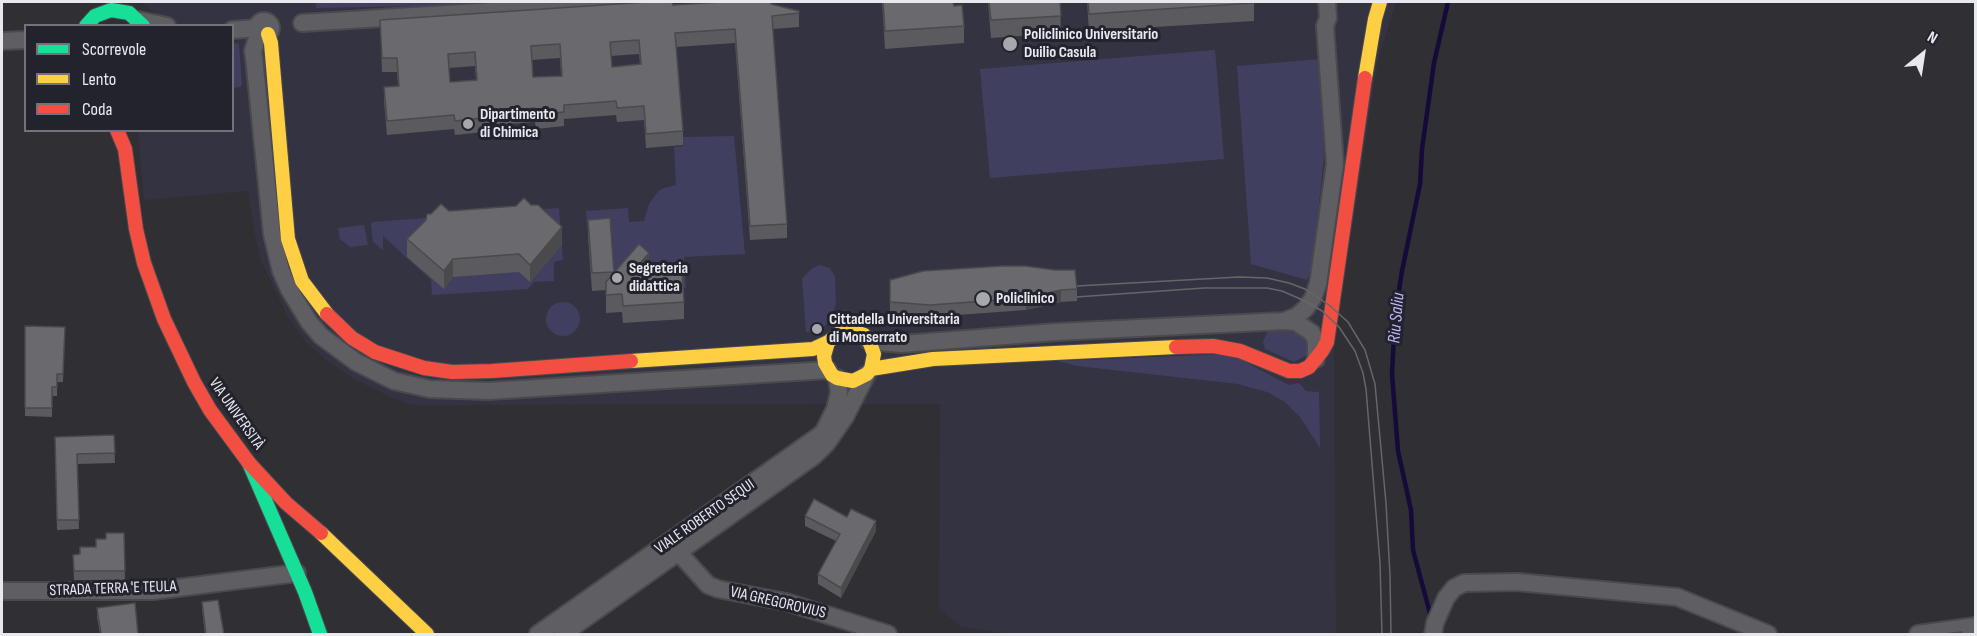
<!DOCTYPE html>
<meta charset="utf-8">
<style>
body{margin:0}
#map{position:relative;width:1977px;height:636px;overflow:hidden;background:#2f2f34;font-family:"Sofia Sans Condensed",sans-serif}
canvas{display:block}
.frame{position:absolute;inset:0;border:3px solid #e8e8ef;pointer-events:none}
.legend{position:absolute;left:24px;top:24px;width:210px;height:108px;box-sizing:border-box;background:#23232d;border:2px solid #72727b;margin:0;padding:8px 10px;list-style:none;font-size:18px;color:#e8e8ef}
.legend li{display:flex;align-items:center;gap:12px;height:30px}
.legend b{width:30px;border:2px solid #72727b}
.north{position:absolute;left:1893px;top:24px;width:60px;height:60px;-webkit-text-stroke:4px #23232d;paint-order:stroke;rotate:30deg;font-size:16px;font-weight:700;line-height:24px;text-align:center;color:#e8e8ef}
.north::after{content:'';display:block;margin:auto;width:21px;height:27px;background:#e8e8ef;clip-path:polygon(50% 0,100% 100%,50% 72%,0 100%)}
</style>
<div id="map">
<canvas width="1977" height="636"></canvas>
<div class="frame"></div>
<ul class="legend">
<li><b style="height:8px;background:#16e098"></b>Scorrevole</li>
<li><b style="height:8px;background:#ffcf43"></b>Lento</li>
<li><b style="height:8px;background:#f24e42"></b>Coda</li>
</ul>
<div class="north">N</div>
</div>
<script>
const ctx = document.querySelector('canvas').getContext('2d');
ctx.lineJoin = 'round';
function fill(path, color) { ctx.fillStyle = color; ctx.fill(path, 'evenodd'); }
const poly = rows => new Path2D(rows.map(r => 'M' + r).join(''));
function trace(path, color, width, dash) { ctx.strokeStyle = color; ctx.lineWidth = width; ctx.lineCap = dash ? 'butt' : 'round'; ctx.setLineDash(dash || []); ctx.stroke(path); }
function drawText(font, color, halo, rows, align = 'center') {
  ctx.font = font + ' "Sofia Sans Condensed",sans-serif'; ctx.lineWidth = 6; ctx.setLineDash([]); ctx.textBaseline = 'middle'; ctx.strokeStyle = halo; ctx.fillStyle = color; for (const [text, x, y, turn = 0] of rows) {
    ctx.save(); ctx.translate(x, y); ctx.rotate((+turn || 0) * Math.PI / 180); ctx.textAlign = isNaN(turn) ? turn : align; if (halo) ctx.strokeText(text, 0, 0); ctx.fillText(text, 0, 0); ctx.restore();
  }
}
fill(poly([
 [142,2,1396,2,1378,60,1334,346,1336,634,1009,634,962,627,939,609,940,404,412,405,388,396,355,380,325,359,305,341,288,317,261,261,254,230,248,191,144,200,138,131,232,130,232,26,159,25,158,16]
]), '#343342');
fill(poly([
 [316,2,501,2,419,6,316,8],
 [233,43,239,44,242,85,240,87,233,88],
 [1215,50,1224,159,990,178,980,69],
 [1321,59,1324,158,1312,266,1307,280,1251,264,1237,66],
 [734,136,745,254,684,257,686,288,641,290,641,282,651,270,639,260,614,273,612,235,588,236,586,211,628,208,629,222,644,221,649,204,657,193,661,189,676,185,674,147,683,146,683,137],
 [559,208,563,260,554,262,554,281,534,282,528,289,432,295,431,280,383,236,383,250,373,242,371,224,372,222],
 [364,225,368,245,350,247,340,239,338,228],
 [819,265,830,268,835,277,836,304,831,317,825,326,814,332,806,332,802,279,811,269],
 '546 319a17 17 0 1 1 34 0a17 17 0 1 1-34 0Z',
 [1273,327,1293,327,1309,340,1309,354,1294,362,1265,349,1263,341,1267,333],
 [1230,354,1289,385,1299,383,1306,391,1319,392,1320,448,1300,417,1285,402,1267,392,1238,384,1077,366,1059,361]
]), '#413f5f');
trace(poly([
 [1431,617,1413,550,1411,510,1398,451,1392,374,1395,316,1402,271,1420,184,1422,149,1434,63,1448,2]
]), '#160a39', 4.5);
const street = poly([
 [138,20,167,26],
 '257 28a7 7 0 1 1 14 0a7 7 0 1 1-14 0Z',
 [302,23,620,3,619,2],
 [232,30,258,28],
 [259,32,253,51,254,57,272,234,281,271,289,289,309,322,321,336,356,362,394,381,430,389,488,391,828,370],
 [2,41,26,40],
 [1284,321,1296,322,1312,333,1316,341,1316,359],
 [869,341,902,344,1056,332,1284,321,1297,316,1306,308,1313,298,1318,284,1335,164,1325,26,1328,18,1327,2],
 [679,553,708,585,718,589,786,602,888,634],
 [2,591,153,591,297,573],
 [538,634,823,433,835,409,839,392,837,378],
 [563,634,814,456,827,443,845,417,867,374],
 [1433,634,1435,623,1446,598,1454,588,1464,583,1517,582,1677,597,1768,634],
 [1918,634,1976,626]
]);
const fast = poly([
 [86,26,95,16,111,10,129,13,143,26],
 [249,463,305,592,320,634]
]);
const slow = poly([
 [268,34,271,43,288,239,302,281,327,314],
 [1365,78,1375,19,1380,2],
 [631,361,813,349,828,342,841,332,849,330,864,335,869,341,874,354,871,369,867,374,853,381,837,378,832,375,825,363,824,356,828,342],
 [871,369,933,359,1176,347],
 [321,533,427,634]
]);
const jam = poly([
 [117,130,125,149,136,229,144,263,164,319,194,382,210,410,249,463,286,503,321,533],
 [327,314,352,338,375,352,424,368,452,372,492,371,631,361],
 [1176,347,1213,346,1240,351,1289,371,1300,371,1309,367,1322,351,1327,342,1365,78]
]);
trace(street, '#4a4a4e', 20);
trace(fast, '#4a4a4e', 16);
trace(slow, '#4a4a4e', 16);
trace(jam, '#4a4a4e', 16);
trace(street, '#5f5f63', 16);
trace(fast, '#16e098', 14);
trace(slow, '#ffcf43', 14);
trace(jam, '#f24e42', 14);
trace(poly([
 [1059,287,1239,277,1267,278,1289,283,1305,289,1329,305,1348,322,1365,350,1375,384,1386,503,1390,575,1391,634],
 [1062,298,1204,288,1267,288,1282,291,1305,301,1322,311,1339,327,1355,351,1363,373,1366,389,1380,563,1382,634]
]), '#66666a', 1.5);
fill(poly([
 [882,2,953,2,954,6,964,26,964,43,885,49],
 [988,2,1060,2,1061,33,991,38],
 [1087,2,1254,2,1254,21,1089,31],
 [771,4,799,11,799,27,773,29,787,224,787,238,750,240,735,43,676,47,683,131,683,145,646,148,644,120,617,122,616,115,564,119,564,126,536,129,535,122,483,126,483,132,455,135,454,129,387,135,384,101,384,87,398,86,397,72,382,72,380,20,673,5],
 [639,54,640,64,612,67,611,56],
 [560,58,561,76,533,77,532,60],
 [475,66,476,80,450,82,449,68],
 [449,211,562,245,530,282,519,272,453,277,444,289,407,257,407,239,426,220],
 [588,220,614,272,649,270,647,274,684,302,684,319,623,323,622,312,606,313,606,290,592,291,588,237],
 [890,280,1077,289,1077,301,1061,302,1026,310,930,317,890,314],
 [25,326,65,327,63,382,57,382,57,396,52,396,52,417,25,416],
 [114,435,115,463,77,464,79,529,57,530,55,437],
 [805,516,847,517,876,531,841,598,818,584,818,574,836,541,805,526],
 [124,533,125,580,74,580,73,555,80,554,96,547,106,539],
 [202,602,224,634,205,634,202,609],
 [97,608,138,634,100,634,97,617]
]), '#5a5a5f');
fill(poly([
 [562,227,562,245,530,282,530,265],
 [649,253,649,270,630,292,630,275],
 [453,259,453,277,444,289,444,271],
 [1061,290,1061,302,1026,310,1026,298],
 [876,521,876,531,841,598,841,588]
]), '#4a4a4d');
const building = poly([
 [647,2,672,2,673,5,721,2,771,2,771,4,799,11,799,13,772,16,787,224,750,226,735,29,675,33,683,131,646,134,644,106,617,108,616,101,564,105,564,112,536,115,535,108,483,112,483,118,455,121,454,115,387,121,384,87,399,86,397,58,382,58,380,20,647,2],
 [639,40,641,64,612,67,610,42,639,40],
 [560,44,562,76,533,77,531,46,560,44],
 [475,52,477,80,450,82,448,54,475,52],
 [883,2,953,2,954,6,962,5,964,26,885,31,883,2],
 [989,2,1060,2,1061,16,991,20,989,2],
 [1088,2,1254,2,1254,3,1089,14,1088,2],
 [524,198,531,205,538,205,562,227,530,265,519,254,453,259,444,271,407,239,426,220,427,214,431,214,441,204,449,211,516,206,524,198],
 [610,218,614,272,592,273,588,220,610,218],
 [639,244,649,253,630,275,682,271,684,302,623,306,622,294,606,295,606,282,639,244],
 [1002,266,1025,266,1055,270,1075,270,1077,289,1061,290,1026,298,930,305,890,302,890,280,923,271,1002,266],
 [25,326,65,327,63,374,57,374,57,387,52,387,52,408,25,408,25,326],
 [114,435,115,453,77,454,79,520,57,520,55,437,114,435],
 [814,499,847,517,851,509,876,521,841,588,818,574,840,534,805,516,814,499],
 [106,533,124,533,125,571,74,571,73,555,80,554,80,547,96,547,96,539,106,539,106,533],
 [218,600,224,634,206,634,202,602,218,600],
 [135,603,138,634,101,634,97,608,135,603],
 [1962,632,1962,634,1943,634,1962,632]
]);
fill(building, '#69696e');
trace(building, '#4a4a4d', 1.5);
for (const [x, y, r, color] of [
 [1010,44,8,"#a7a7ae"],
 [468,124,6,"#a7a7ae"],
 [617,278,6,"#a7a7ae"],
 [983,299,8,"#a7a7ae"],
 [817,329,6,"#a7a7ae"]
]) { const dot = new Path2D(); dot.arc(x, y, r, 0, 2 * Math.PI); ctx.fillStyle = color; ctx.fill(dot); trace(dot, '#23232d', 2); }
drawText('bold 16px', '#e8e8ef', '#23232d', [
 ["Policlinico Universitario",1024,35],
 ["Duilio Casula",1024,53],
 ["Dipartimento",480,115],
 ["di Chimica",480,133],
 ["Segreteria",629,269],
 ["didattica",629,287],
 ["Policlinico",996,299],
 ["Cittadella Universitaria",829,320],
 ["di Monserrato",829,338]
], 'left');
drawText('16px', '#e8e8ef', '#23232d', [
 ["VIA UNIVERSITÀ",236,414,55],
 ["VIALE ROBERTO SEQUI",705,517,-35],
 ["STRADA TERRA 'E TEULA",113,589,-2],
 ["VIA GREGOROVIUS",778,603,13]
]);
drawText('italic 18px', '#bebaff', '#23232d', [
 ["Riu Saliu",1397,318,-85]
]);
</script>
